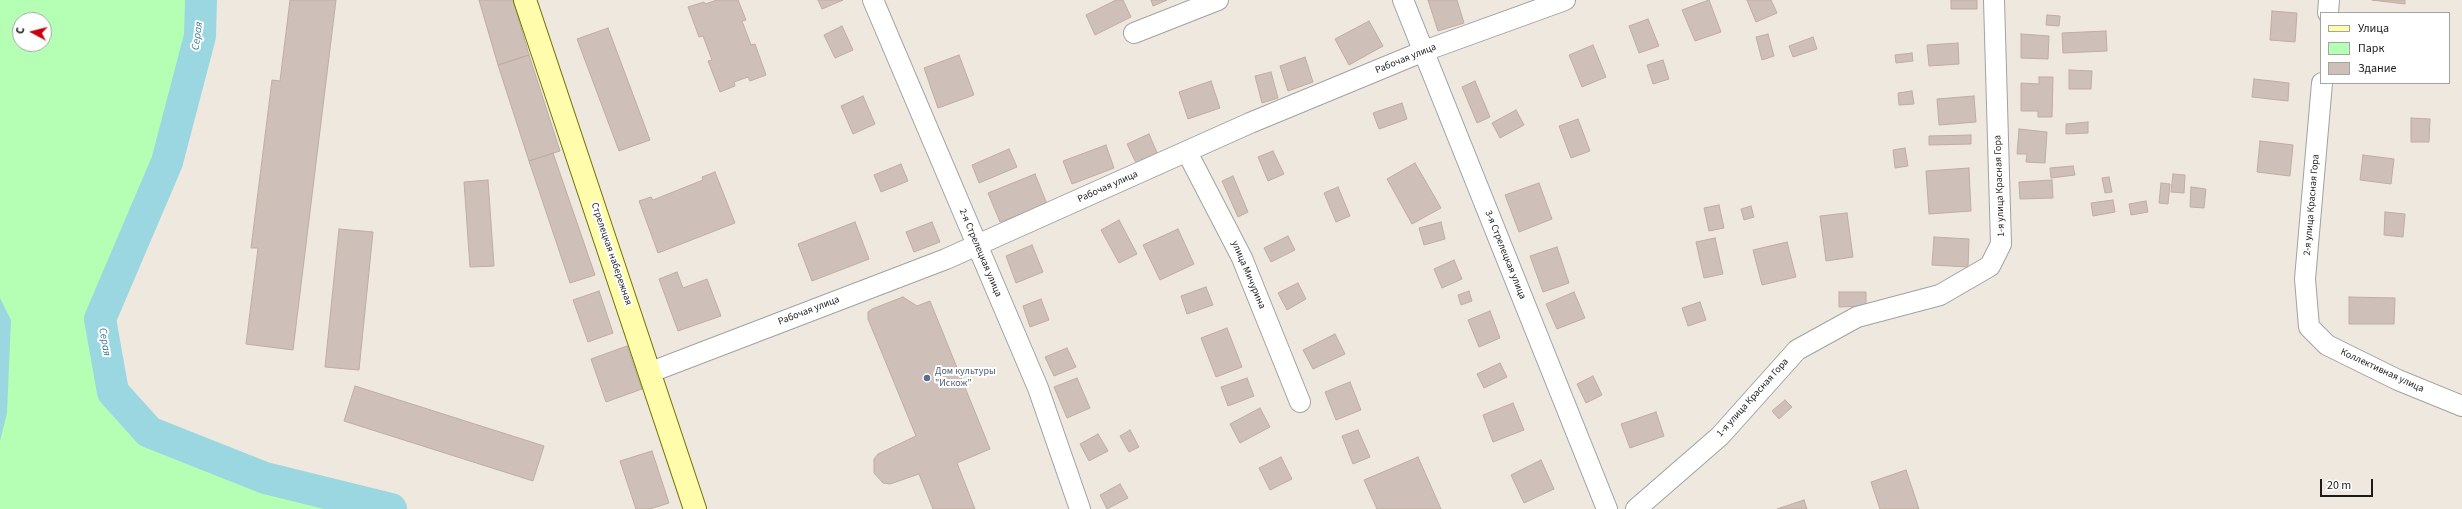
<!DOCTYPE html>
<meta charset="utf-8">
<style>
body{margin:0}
#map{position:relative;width:2462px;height:509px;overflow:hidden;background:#eee8df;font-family:"Source Sans 3",sans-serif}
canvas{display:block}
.legend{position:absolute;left:2320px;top:12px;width:130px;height:72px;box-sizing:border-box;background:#fff;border:1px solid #a4a4a4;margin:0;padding:5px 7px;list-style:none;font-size:12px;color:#1b1b1b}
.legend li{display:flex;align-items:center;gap:8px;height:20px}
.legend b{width:20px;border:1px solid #a4a4a4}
.north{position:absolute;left:12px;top:12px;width:40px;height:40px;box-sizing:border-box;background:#fff;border:1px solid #a4a4a4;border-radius:50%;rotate:277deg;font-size:11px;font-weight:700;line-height:16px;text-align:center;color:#1b1b1b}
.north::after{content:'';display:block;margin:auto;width:14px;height:18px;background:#c60010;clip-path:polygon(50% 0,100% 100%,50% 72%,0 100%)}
.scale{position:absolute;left:2320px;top:479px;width:53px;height:18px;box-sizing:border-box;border:2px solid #1b1b1b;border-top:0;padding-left:5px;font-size:12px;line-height:14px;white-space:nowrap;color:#1b1b1b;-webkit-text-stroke:3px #fff;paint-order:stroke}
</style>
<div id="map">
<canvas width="2462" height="509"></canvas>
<ul class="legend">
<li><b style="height:5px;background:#fffcac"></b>Улица</li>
<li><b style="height:11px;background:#b5ffb5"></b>Парк</li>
<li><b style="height:11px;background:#cec0b8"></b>Здание</li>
</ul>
<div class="north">С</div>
<div class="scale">20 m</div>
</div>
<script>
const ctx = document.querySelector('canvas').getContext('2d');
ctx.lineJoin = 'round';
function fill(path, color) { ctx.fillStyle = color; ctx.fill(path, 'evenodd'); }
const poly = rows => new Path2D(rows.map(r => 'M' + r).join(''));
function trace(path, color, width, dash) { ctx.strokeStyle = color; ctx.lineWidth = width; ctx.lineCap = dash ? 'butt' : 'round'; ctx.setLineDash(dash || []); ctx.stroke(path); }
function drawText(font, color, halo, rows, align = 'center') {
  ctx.font = font + ' "Source Sans 3",sans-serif'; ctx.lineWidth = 4; ctx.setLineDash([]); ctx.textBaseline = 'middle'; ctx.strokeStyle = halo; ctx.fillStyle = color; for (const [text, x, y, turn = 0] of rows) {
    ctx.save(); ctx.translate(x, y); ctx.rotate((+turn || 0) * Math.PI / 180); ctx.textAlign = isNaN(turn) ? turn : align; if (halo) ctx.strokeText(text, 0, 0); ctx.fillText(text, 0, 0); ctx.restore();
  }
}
fill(poly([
 [0,0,193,0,181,73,155,160,91,307,102,379,140,437,223,473,329,505,329,509,0,509],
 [20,20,44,20,44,44,20,44]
]), '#b5ffb5');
fill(poly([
 [0,298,11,320,7,413,0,441]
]), '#9ad7e1');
trace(poly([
 [201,0,200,36,167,162,100,319,113,392,149,432,265,478,391,509]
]), '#9ad7e1', 32);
const building = poly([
 [290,0,336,0,293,350,246,344,258,248,251,248,272,80,280,81,290,0],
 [479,0,513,0,529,55,498,65,479,0],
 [717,0,738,0,746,20,742,21,751,45,755,44,766,75,750,81,748,77,734,82,735,86,720,92,708,61,712,60,703,36,699,37,688,7,704,2,705,4,717,0],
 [818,0,843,0,822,9,818,0],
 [1116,0,1123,0,1131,17,1095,35,1086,15,1116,0],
 [1151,0,1167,0,1153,6,1151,0],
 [1428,0,1457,0,1464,23,1438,31,1428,0],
 [1709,0,1721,32,1695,41,1682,10,1709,0],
 [1747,0,1771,0,1777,13,1756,22,1747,0],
 [1951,0,1977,0,1977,9,1951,9,1951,0],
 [2372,0,2405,0,2405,4,2372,0],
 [2272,11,2297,13,2295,42,2270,40,2272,11],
 [2047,15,2060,16,2059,26,2046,25,2047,15],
 [1648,19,1659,46,1639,53,1629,26,1648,19],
 [1369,21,1383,46,1349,65,1335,39,1369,21],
 [842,26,853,50,835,58,824,35,842,26],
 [608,28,650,140,619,151,577,39,608,28],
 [2106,31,2107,51,2063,53,2062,33,2106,31],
 [1768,34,1774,56,1762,60,1756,37,1768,34],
 [2021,34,2049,36,2048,59,2021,58,2021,34],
 [1813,37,1817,49,1793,57,1789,46,1813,37],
 [1958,43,1959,64,1929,66,1927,45,1958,43],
 [1593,45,1606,77,1582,87,1569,55,1593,45],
 [1912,53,1913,61,1896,63,1895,55,1912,53],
 [529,55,560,151,529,161,498,65,529,55],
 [959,55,974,95,938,108,924,68,959,55],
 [1305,57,1313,82,1288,91,1280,66,1305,57],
 [1663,60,1669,79,1653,84,1647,65,1663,60],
 [2069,70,2092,71,2091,89,2069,89,2069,70],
 [1271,72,1278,98,1262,103,1255,76,1271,72],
 [2039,77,2053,77,2052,117,2038,117,2038,111,2021,111,2021,83,2039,84,2039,77],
 [2254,79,2289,83,2288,101,2252,97,2254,79],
 [1211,81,1220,108,1188,119,1179,92,1211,81],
 [1475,81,1490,117,1477,123,1462,87,1475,81],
 [1912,91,1914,104,1899,105,1898,93,1912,91],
 [863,96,875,124,853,134,841,106,863,96],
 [1974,96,1976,122,1939,125,1937,99,1974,96],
 [1402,103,1407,119,1379,129,1373,113,1402,103],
 [1516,110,1524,125,1500,138,1492,123,1516,110],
 [2411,118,2430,119,2429,142,2411,142,2411,118],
 [1578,119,1590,151,1571,158,1559,126,1578,119],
 [2088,122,2088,133,2066,134,2066,124,2088,122],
 [2019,129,2047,132,2045,163,2026,162,2027,154,2017,154,2019,129],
 [1149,134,1158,155,1137,165,1127,144,1149,134],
 [1971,135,1971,144,1929,145,1929,136,1971,135],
 [2260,141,2293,145,2290,176,2257,172,2260,141],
 [1106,145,1114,168,1072,184,1063,161,1106,145],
 [1905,148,1908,166,1895,168,1893,150,1905,148],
 [1009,149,1017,167,979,183,972,165,1009,149],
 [1273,151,1284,174,1268,181,1258,157,1273,151],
 [553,153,595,275,570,283,529,161,553,153],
 [2363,155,2394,159,2391,184,2360,180,2363,155],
 [1415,163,1441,208,1412,224,1387,179,1415,163],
 [901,164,908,181,881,192,874,175,901,164],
 [2073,166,2075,175,2051,178,2050,168,2073,166],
 [1969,168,1971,211,1929,214,1926,171,1969,168],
 [715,172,735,223,658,253,639,201,651,197,653,200,703,180,702,177,715,172],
 [1035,174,1047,204,1000,222,988,193,1035,174],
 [2173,174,2185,175,2184,193,2171,192,2173,174],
 [1233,176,1248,212,1238,217,1222,181,1233,176],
 [2109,177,2112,192,2105,193,2102,178,2109,177],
 [488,180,494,266,470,267,464,182,488,180],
 [2052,180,2053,198,2020,199,2019,182,2052,180],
 [1539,183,1552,219,1519,232,1505,195,1539,183],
 [2161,183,2170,184,2168,204,2159,203,2161,183],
 [1338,187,1350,216,1336,222,1324,193,1338,187],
 [2191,187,2206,189,2204,208,2190,207,2191,187],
 [2113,200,2115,212,2093,216,2091,203,2113,200],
 [2146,201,2148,212,2131,215,2129,204,2146,201],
 [1719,205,1724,228,1709,231,1704,208,1719,205],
 [1751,206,1754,217,1744,220,1741,209,1751,206],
 [2385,212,2405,214,2403,237,2384,235,2385,212],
 [1847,213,1853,257,1826,261,1820,216,1847,213],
 [1119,220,1137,254,1119,263,1101,230,1119,220],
 [855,222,869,259,812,281,798,244,855,222],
 [932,222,940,242,914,252,906,232,932,222],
 [1441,222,1445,239,1424,245,1419,228,1441,222],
 [339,229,373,232,359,370,325,367,339,229],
 [1178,229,1194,264,1160,280,1143,245,1178,229],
 [1288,236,1295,250,1271,262,1264,248,1288,236],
 [1934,237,1969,239,1968,267,1932,265,1934,237],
 [1715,238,1723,274,1704,278,1696,242,1715,238],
 [1787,242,1796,277,1762,285,1753,250,1787,242],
 [1032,245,1043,272,1016,283,1006,256,1032,245],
 [1557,247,1569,283,1543,292,1530,256,1557,247],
 [1454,260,1462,279,1442,288,1434,269,1454,260],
 [677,272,683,288,707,279,721,316,678,331,659,279,677,272],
 [1298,283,1306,299,1287,310,1278,293,1298,283],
 [1206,287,1213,305,1187,314,1181,296,1206,287],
 [599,291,613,333,588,342,573,300,599,291],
 [1469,291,1472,301,1461,305,1458,295,1469,291],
 [1574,292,1585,318,1557,329,1546,304,1574,292],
 [1839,292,1866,292,1866,306,1839,307,1839,292],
 [903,297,917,306,930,301,990,449,957,463,975,509,933,509,919,474,890,484,883,483,874,473,874,459,878,454,916,436,868,319,868,312,872,309,903,297],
 [2349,297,2395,298,2394,324,2349,324,2349,297],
 [1041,299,1049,320,1030,327,1023,306,1041,299],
 [1700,302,1706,320,1688,326,1682,308,1700,302],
 [1490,311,1500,338,1479,347,1468,320,1490,311],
 [1227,328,1242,367,1216,377,1201,338,1227,328],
 [1335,334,1345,354,1313,369,1303,350,1335,334],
 [627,346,642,389,606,402,591,359,627,346],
 [1067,348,1076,367,1054,376,1045,357,1067,348],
 [1500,363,1507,377,1484,388,1477,374,1500,363],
 [1593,376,1602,395,1586,403,1577,384,1593,376],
 [1077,378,1090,408,1067,418,1054,387,1077,378],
 [1247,378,1254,396,1228,406,1221,387,1247,378],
 [1350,382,1361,410,1336,420,1325,392,1350,382],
 [355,386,544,446,533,481,344,421,355,386],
 [1785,400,1792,407,1779,419,1772,411,1785,400],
 [1513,403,1524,430,1493,442,1483,415,1513,403],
 [1260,408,1270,427,1240,443,1230,424,1260,408],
 [1656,412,1664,436,1630,448,1621,424,1656,412],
 [1130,430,1139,447,1129,452,1120,436,1130,430],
 [1358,430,1370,457,1353,464,1342,436,1358,430],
 [1098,434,1108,451,1089,461,1080,444,1098,434],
 [652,451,669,503,650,509,636,509,620,461,652,451],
 [1281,457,1292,479,1270,490,1259,468,1281,457],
 [1418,457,1441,509,1377,509,1364,480,1418,457],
 [1541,460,1554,489,1524,503,1511,475,1541,460],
 [1906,470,1919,509,1880,509,1871,482,1906,470],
 [1120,484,1128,498,1107,509,1100,495,1120,484],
 [1804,500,1807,509,1777,509,1804,500]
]);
fill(building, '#cec0b8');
trace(building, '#c1aca0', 1);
const street = poly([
 [873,0,1038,388,1080,509],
 [1403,0,1607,509],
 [2328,13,2329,0],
 [1134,33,1218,0],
 [2322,83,2305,279,2309,327,2327,345,2398,380,2462,406],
 [1187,152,1242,258,1300,402],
 [651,372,946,259,1250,123,1424,51,1565,0],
 [1636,509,1720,436,1797,350,1857,317,1940,295,1990,266,2001,244,1994,0]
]);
const secondary = poly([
 [525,0,695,509]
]);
trace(street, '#a2a2a2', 22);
trace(secondary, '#717400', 24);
trace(street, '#fff', 20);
trace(secondary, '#fffcac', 22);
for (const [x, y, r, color] of [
 [927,378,4,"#5c6f8a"]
]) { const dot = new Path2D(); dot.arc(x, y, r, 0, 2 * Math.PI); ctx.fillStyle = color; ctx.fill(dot); trace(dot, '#fff', 1.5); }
drawText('10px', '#1b1b1b', '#fff', [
 ["Рабочая улица",1406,59,-22],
 ["1-я улица Красная Гора",2000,186,-92],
 ["Рабочая улица",1108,187,-24],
 ["2-я улица Красная Гора",2312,205,-85],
 ["2-я Стрелецкая улица",980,253,67],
 ["Стрелецкая набережная",611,254,71],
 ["3-я Стрелецкая улица",1505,255,68],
 ["улица Мичурина",1248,275,67],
 ["Рабочая улица",809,311,-21],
 ["Коллективная улица",2382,371,25],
 ["1-я улица Красная Гора",1753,398,-48]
]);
drawText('10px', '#4e5e75', '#fff', [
 ["Дом культуры",935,372],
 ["\"Искож\"",935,384]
], 'left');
drawText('italic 11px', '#3a78a3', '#fff', [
 ["Серая",198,36,-82],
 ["Серая",104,342,80]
]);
</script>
